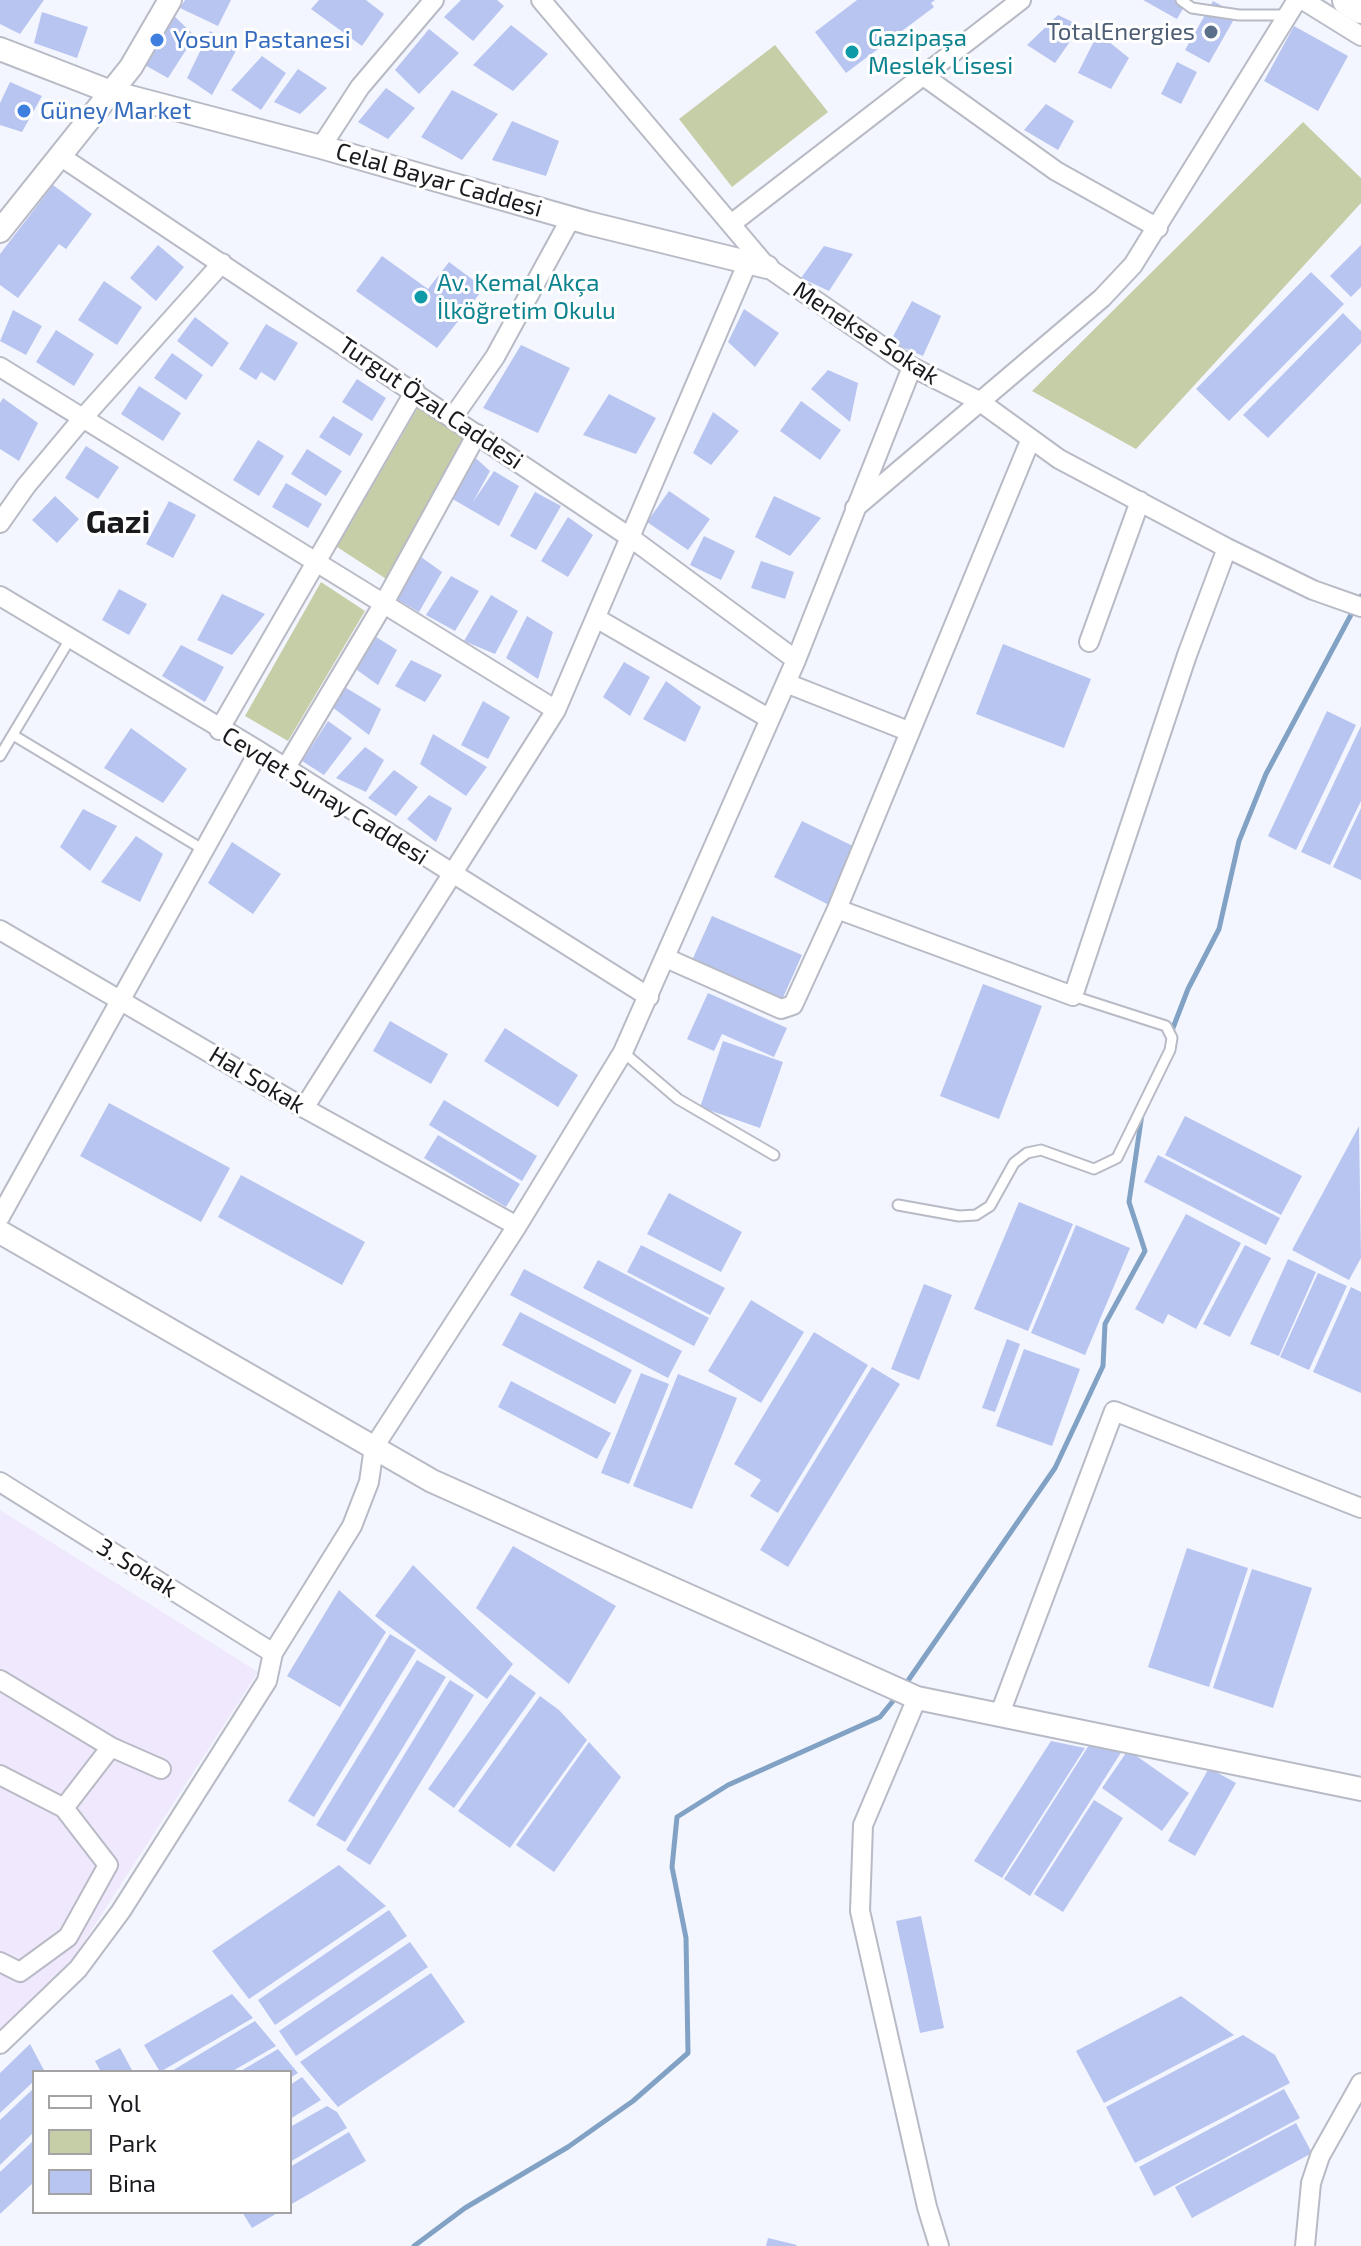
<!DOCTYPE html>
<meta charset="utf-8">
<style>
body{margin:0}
#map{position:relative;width:1361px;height:2246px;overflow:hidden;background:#f3f6fe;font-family:"Exo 2",sans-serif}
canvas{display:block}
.legend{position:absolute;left:32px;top:2070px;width:260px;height:144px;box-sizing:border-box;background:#fff;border:2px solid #a3a3a5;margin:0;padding:10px 14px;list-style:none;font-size:24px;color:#191a1e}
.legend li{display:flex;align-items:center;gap:16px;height:40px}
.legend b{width:40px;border:2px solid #a3a3a5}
</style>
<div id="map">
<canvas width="1361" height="2246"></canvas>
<ul class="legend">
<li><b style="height:10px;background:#fff"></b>Yol</li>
<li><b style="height:22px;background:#c5cea7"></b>Park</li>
<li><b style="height:22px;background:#b9c5f1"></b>Bina</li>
</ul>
</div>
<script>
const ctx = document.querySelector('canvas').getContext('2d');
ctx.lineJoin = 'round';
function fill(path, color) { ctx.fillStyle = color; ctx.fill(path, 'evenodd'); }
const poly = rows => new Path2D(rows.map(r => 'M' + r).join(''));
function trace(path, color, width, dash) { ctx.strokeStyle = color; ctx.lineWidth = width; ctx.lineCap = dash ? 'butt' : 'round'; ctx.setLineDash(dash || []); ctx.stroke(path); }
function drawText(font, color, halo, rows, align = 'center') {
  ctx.font = font + ' "Exo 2",sans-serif'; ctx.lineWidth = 6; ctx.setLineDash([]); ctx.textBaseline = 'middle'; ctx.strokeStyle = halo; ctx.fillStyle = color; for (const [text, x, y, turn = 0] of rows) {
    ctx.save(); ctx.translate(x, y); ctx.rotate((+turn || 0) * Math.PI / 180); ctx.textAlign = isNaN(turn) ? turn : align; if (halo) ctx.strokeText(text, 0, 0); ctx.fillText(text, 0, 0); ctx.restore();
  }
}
fill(poly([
 [0,1510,258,1672,69,1965,0,2030]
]), '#f0e8fd');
fill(poly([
 [775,45,828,112,732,187,679,119],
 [1303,122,1361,178,1361,203,1136,449,1032,391],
 [419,406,468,438,391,582,337,547],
 [321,582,365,611,288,741,245,716]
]), '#c5cea7');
trace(poly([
 [1171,1033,1188,989,1219,929,1239,841,1266,774,1361,596],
 [905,1685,1055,1468,1103,1366,1105,1324,1145,1251,1129,1202,1142,1114],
 [414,2246,465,2208,568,2147,633,2101,688,2053,686,1938,672,1867,677,1817,728,1785,880,1717,897,1696]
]), '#81a2c4', 5);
fill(poly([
 [0,0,44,0,20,34,0,24],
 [185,0,231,0,218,26,180,8],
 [319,0,366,0,384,14,362,46,311,9],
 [461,0,497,0,504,6,473,41,444,17],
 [857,0,935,0,931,3,934,7,846,73,815,32],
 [1143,0,1188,0,1177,19],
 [1213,1,1237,14,1209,63,1185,50],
 [42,12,88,27,77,58,34,43],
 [173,15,195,36,168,78,143,64],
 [1058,15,1081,26,1055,63,1027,45],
 [511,25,548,54,513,91,473,65],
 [1294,26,1348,56,1318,111,1264,81],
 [429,29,459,53,419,94,395,70],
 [210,31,238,47,212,95,187,78],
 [1098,33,1129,58,1111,89,1078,73],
 [262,56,286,73,261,110,231,90],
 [1177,62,1197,72,1181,104,1161,94],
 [298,69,327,88,300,114,274,102],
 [10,82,42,96,22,132,0,125,0,103],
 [386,88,415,108,388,139,358,122],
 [452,90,498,114,462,160,421,137],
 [1046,104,1074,121,1058,150,1024,130],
 [512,121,559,141,546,176,492,160],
 [53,185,92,214,66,249,59,244,18,298,0,285,0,254],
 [158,245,184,267,156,301,130,278],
 [1361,245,1361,287,1351,297,1330,276],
 [824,246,853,254,829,291,801,278],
 [382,256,428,289,449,262,484,288,437,348,356,291],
 [1311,272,1344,304,1229,421,1196,389],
 [104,281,142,307,117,345,78,320],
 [912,301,941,316,923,356,890,342],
 [744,309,779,333,755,367,728,342],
 [13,310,42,326,26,355,0,341],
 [1343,313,1361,331,1361,343,1268,438,1243,415],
 [195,317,229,343,212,367,177,341],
 [266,324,298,343,275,381,261,372,256,380,239,369],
 [56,330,94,354,74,386,36,362],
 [521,345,570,368,538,433,483,408],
 [172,353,203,375,186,400,154,378],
 [828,370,858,383,850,422,811,389],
 [357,379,386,398,372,421,342,402],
 [139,386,181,413,163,441,121,414],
 [609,394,656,418,636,454,583,435],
 [3,398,38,423,19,461,0,449,0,403],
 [801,401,841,430,820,460,780,431],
 [713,412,739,431,711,465,693,453],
 [333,416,363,434,350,456,319,437],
 [258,440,284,456,259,496,233,480],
 [86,446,119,467,98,499,65,478],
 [307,449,342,471,326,496,291,474],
 [470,453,490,471,473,502,494,471,519,486,499,526,444,494],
 [286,483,322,504,308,528,272,507],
 [669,491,710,519,688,550,647,522],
 [535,492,561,506,536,550,510,536],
 [55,496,79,519,57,543,32,520],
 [774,496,821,518,790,556,755,537],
 [169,501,196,515,173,558,146,544],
 [568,517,593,535,568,577,541,561],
 [704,536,735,551,721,580,690,565],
 [414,552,442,572,419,612,391,596],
 [761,561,794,572,785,599,751,588],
 [451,576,479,591,455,631,426,615],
 [119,589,147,604,129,635,102,620],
 [222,594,265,614,232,655,197,640],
 [491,595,518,611,495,654,464,641],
 [527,616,553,632,538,679,506,658],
 [373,635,397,650,378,685,357,670],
 [1003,644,1091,679,1064,748,976,714],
 [181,645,224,667,205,702,162,676],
 [411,660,442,675,425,702,395,686],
 [624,662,650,677,630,716,603,697],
 [666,681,701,707,685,742,643,719],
 [343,686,381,709,369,735,332,707],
 [483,701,510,717,488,759,461,745],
 [1327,711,1356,725,1296,850,1268,836],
 [328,721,352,738,324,775,302,761],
 [1361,726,1361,801,1330,865,1301,852],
 [131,728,187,769,163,803,104,768],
 [433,734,487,767,466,796,420,764],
 [365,747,384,760,366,792,336,778],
 [394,770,418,787,396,816,368,798],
 [429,795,452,808,436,842,407,819],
 [1361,808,1361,880,1333,867],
 [83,809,117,826,90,871,60,847],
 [802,821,859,849,831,906,774,877],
 [136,836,163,854,140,902,101,882],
 [232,842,281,874,253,914,208,883],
 [712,916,802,955,782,1000,689,967],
 [983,984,1042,1006,999,1119,940,1096],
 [708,993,787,1028,774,1057,722,1034,714,1051,687,1039],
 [390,1021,448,1054,431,1084,373,1051],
 [505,1028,578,1075,558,1107,484,1061],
 [723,1041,783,1062,760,1128,700,1107],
 [444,1100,537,1156,522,1181,429,1125],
 [109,1103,230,1168,201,1222,80,1156],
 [1185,1116,1302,1176,1281,1215,1165,1155],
 [1359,1126,1361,1258,1349,1280,1292,1250],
 [438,1135,520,1184,506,1207,424,1158],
 [1158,1155,1280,1218,1266,1245,1144,1182],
 [241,1175,365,1242,342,1285,218,1217],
 [669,1193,742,1232,721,1272,647,1234],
 [1019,1202,1073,1224,1028,1331,974,1309],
 [1186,1214,1241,1243,1196,1329,1168,1314,1163,1324,1135,1309],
 [1076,1225,1130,1248,1085,1355,1031,1333],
 [641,1245,725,1288,710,1315,627,1272],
 [1245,1245,1271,1258,1230,1337,1203,1324],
 [1288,1259,1316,1272,1279,1356,1250,1344],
 [598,1260,709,1318,694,1346,583,1288],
 [524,1269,682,1351,668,1378,510,1295],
 [1318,1273,1347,1286,1309,1370,1280,1357],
 [924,1284,952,1295,919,1380,891,1369],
 [1351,1287,1361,1292,1361,1393,1313,1372],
 [751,1300,804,1332,761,1403,708,1371],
 [520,1312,632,1370,615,1404,502,1345],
 [814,1332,868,1365,778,1513,750,1496,761,1480,734,1464],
 [1007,1339,1020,1344,995,1412,982,1408],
 [1024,1349,1080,1369,1052,1446,996,1426],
 [872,1367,900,1384,788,1567,760,1550],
 [641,1373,669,1384,629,1484,601,1473],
 [678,1374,737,1398,692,1509,633,1486],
 [511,1381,611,1433,597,1459,498,1407],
 [513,1546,616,1606,569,1684,476,1608],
 [1187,1548,1248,1568,1209,1687,1148,1667],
 [413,1565,513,1664,487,1699,375,1616],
 [1252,1569,1312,1588,1273,1708,1213,1688],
 [339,1590,386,1632,340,1707,287,1676],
 [390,1634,416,1650,314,1817,288,1801],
 [417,1660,446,1677,345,1842,316,1825],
 [510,1674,536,1693,454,1808,428,1789],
 [450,1680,474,1695,370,1865,346,1850],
 [540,1696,559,1710,587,1740,510,1848,458,1811],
 [1051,1741,1085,1748,1002,1878,974,1861],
 [589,1742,621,1777,554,1872,516,1845],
 [1089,1745,1122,1751,1030,1896,1004,1879],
 [1128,1750,1189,1793,1162,1831,1102,1788],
 [1209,1768,1236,1783,1195,1856,1168,1841],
 [1094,1800,1123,1818,1063,1912,1034,1894],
 [339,1865,386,1906,249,1999,212,1951],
 [389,1910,407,1936,275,2025,258,2000],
 [921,1916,944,2028,920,2033,896,1921],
 [410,1942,428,1967,296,2056,279,2031],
 [431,1973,465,2022,338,2107,300,2062],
 [232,1994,253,2018,160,2072,144,2045],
 [1181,1996,1234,2035,1104,2103,1076,2051],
 [255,2021,276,2046,231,2072,170,2072],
 [1243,2035,1275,2055,1290,2083,1135,2163,1106,2107],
 [30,2044,45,2072,34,2072,34,2081,0,2113,0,2073],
 [120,2048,133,2072,101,2072,95,2061],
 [278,2049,298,2073,290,2078,290,2072,239,2072],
 [302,2077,321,2100,290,2119,290,2085],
 [34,2088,34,2132,0,2165,0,2120],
 [1284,2089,1300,2118,1154,2196,1139,2167],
 [327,2106,337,2112,347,2128,290,2162,290,2127],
 [1296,2123,1312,2153,1192,2218,1175,2187],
 [349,2132,366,2161,290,2205,290,2167],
 [34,2140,34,2182,0,2214,0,2172],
 [242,2212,279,2212,252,2228],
 [768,2238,797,2245,796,2246,766,2246]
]), '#b9c5f1');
const service = poly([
 [1181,0,1192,8,1239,15,1287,15],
 [13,735,204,850],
 [0,756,70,639],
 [623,1052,678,1099,774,1155],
 [898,1205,959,1216,976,1215,990,1206,1014,1163,1027,1153,1041,1150,1094,1169,1117,1158,1170,1050,1172,1038,1166,1026,1073,996]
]);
const minor = poly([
 [541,0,767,267,912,367,979,401,1059,459,1227,548,1313,590,1361,607],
 [1303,0,1361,36],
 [925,77,1056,171,1158,228],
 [321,147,360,87,434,0],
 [60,156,631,538,796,660],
 [731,224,1021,0],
 [0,367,556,710],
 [453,417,495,357,571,218],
 [855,508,1102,298,1133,265,1297,0],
 [0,523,26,486,82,419,222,263],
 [0,596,259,751,649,997],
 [596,618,770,719],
 [1089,642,1140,501],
 [786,683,908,731],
 [219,730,415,391],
 [285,769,384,603,477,434],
 [837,909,1073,996,1187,655,1227,548],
 [0,930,304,1108,517,1226],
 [666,958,781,1009,793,1005,837,909,1030,441],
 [304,1108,556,710,747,264],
 [0,1217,259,751],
 [0,1482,273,1653],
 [0,1680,111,1747,64,1808,0,1775],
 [917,1698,863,1825,860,1911,927,2207,939,2246],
 [999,1716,1114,1411,1361,1508],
 [111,1747,161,1769],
 [0,1962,20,1972,68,1937,108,1865,64,1808],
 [0,2044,78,1969,121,1911,267,1681,273,1653,352,1526,369,1482,374,1447,517,1226,623,1052,796,660,912,367],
 [1305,2246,1311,2183,1320,2156,1361,2083]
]);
const tertiary = poly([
 [0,49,111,92,321,147,588,223,767,267],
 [0,231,131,67,170,0],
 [0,1232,432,1481,917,1698,1361,1789]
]);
const trunk = poly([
 [1348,0,1361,8]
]);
trace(service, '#b8bbc5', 13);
trace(minor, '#b8bbc5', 22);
trace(tertiary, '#b8bbc5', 26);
trace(trunk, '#b8bbc5', 34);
trace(service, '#fff', 9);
trace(minor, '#fff', 18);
trace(tertiary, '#fff', 22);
trace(trunk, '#fff', 30);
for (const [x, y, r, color] of [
 [1211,32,8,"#5c6f8a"],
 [157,40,8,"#3f7fe0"],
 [852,52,8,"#0f9aa8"],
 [24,111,8,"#3f7fe0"],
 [421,297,8,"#0f9aa8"]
]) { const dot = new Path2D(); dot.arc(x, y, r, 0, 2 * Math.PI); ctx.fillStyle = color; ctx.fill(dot); trace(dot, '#fff', 3); }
drawText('24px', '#4e5e75', '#fff', [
 ["TotalEnergies",1195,32]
], 'right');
drawText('24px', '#0d838f', '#fff', [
 ["Gazipaşa",868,38],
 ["Meslek Lisesi",868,66],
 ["Av. Kemal Akça",437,283],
 ["İlköğretim Okulu",437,311]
], 'left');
drawText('24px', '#366cbe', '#fff', [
 ["Yosun Pastanesi",173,40],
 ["Güney Market",40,111]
], 'left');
drawText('24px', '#191a1e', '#fff', [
 ["Celal Bayar Caddesi",439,180,16],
 ["Menekse Sokak",866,333,33],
 ["Turgut Özal Caddesi",431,403,34],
 ["Cevdet Sunay Caddesi",325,796,32],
 ["Hal Sokak",257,1080,31],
 ["3. Sokak",137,1568,32]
]);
drawText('bold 32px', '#191a1e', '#fff', [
 ["Gazi",118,522]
]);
</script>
